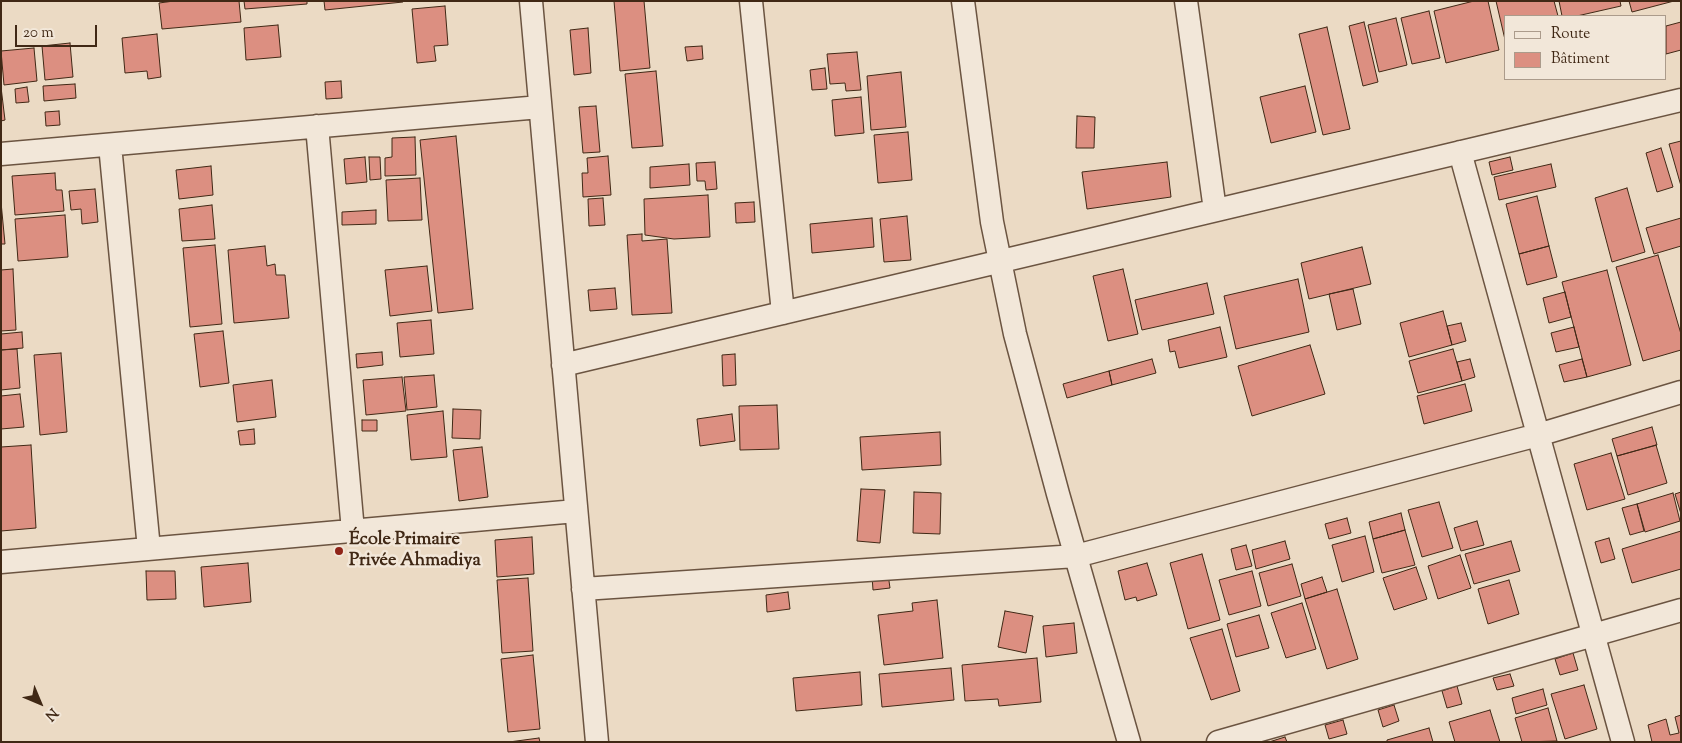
<!DOCTYPE html>
<meta charset="utf-8">
<style>
body{margin:0}
#map{position:relative;width:1682px;height:743px;overflow:hidden;background:#ebdac4;font-family:"Sorts Mill Goudy",serif}
canvas{display:block}
.frame{position:absolute;inset:0;border:2px solid #402815;pointer-events:none}
.legend{position:absolute;left:1504px;top:15px;width:162px;height:65px;box-sizing:border-box;background:#f2e7d9;border:1px solid #ab9b8b;margin:0;padding:6px 9px;list-style:none;font-size:15px;color:#402815}
.legend li{display:flex;align-items:center;gap:10px;height:25px}
.legend b{width:25px;border:1px solid #ab9b8b}
.north{position:absolute;left:15px;top:678px;width:50px;height:50px;-webkit-text-stroke:4px #f2e7d9;paint-order:stroke;rotate:135deg;font-size:14px;font-weight:700;line-height:20px;text-align:center;color:#402815}
.north::after{content:'';display:block;margin:auto;width:18px;height:22px;background:#402815;clip-path:polygon(50% 0,100% 100%,50% 72%,0 100%)}
.scale{position:absolute;left:15px;top:25px;width:82px;height:22px;box-sizing:border-box;border:2px solid #402815;border-top:0;padding-left:6px;font-size:15px;line-height:18px;white-space:nowrap;color:#402815;-webkit-text-stroke:4px #f2e7d9;paint-order:stroke}
</style>
<div id="map">
<canvas width="1682" height="743"></canvas>
<div class="frame"></div>
<ul class="legend">
<li><b style="height:6px;background:#f2e7d9"></b>Route</li>
<li><b style="height:14px;background:#dc8f81"></b>Bâtiment</li>
</ul>
<div class="north">N</div>
<div class="scale">20 m</div>
</div>
<script>
const ctx = document.querySelector('canvas').getContext('2d');
ctx.lineJoin = 'round';
function fill(path, color) { ctx.fillStyle = color; ctx.fill(path, 'evenodd'); }
const poly = rows => new Path2D(rows.map(r => 'M' + r).join(''));
function trace(path, color, width, dash) { ctx.strokeStyle = color; ctx.lineWidth = width; ctx.lineCap = dash ? 'butt' : 'round'; ctx.setLineDash(dash || []); ctx.stroke(path); }
function drawText(font, color, halo, rows, align = 'center') {
  ctx.font = font + ' "Sorts Mill Goudy",serif'; ctx.lineWidth = 5; ctx.setLineDash([]); ctx.textBaseline = 'middle'; ctx.strokeStyle = halo; ctx.fillStyle = color; for (const [text, x, y, turn = 0] of rows) {
    ctx.save(); ctx.translate(x, y); ctx.rotate((+turn || 0) * Math.PI / 180); ctx.textAlign = isNaN(turn) ? turn : align; if (halo) ctx.strokeText(text, 0, 0); ctx.fillText(text, 0, 0); ctx.restore();
  }
}
const building = poly([
 [174,1,239,1,241,22,162,29,159,3,174,1],
 [244,1,307,1,307,4,245,9,244,1],
 [324,1,403,1,403,2,325,10,324,1],
 [614,1,644,1,650,68,620,71,614,1],
 [1474,1,1488,1,1499,50,1446,63,1434,11,1474,1],
 [1496,1,1554,1,1558,16,1506,16,1506,44,1496,1],
 [1559,1,1620,1,1621,6,1577,16,1562,16,1559,1],
 [1629,1,1674,1,1632,12,1629,1],
 [445,6,448,45,434,46,436,61,417,63,412,9,445,6],
 [1429,11,1440,58,1412,64,1401,18,1429,11],
 [1396,18,1407,65,1379,72,1368,25,1396,18],
 [1364,22,1378,82,1363,86,1349,26,1364,22],
 [1681,22,1681,50,1666,54,1666,26,1681,22],
 [278,25,281,57,246,60,244,28,278,25],
 [1327,27,1350,129,1323,135,1299,34,1327,27],
 [588,28,591,73,574,75,570,30,588,28],
 [157,34,161,77,148,79,147,71,125,73,122,38,157,34],
 [70,43,73,77,45,80,42,46,70,43],
 [702,46,703,59,687,61,685,47,702,46],
 [34,48,37,81,4,85,1,51,34,48],
 [857,52,861,90,846,91,845,83,830,84,827,54,857,52],
 [825,68,827,89,812,90,810,70,825,68],
 [656,71,663,146,632,148,625,74,656,71],
 [901,72,906,127,871,130,867,76,901,72],
 [341,81,342,98,326,99,325,82,341,81],
 [75,84,76,98,44,101,43,86,75,84],
 [1305,86,1316,132,1271,143,1260,97,1305,86],
 [1,87,5,120,1,121,1,87],
 [27,87,29,102,16,103,15,89,27,87],
 [861,97,864,133,835,136,832,100,861,97],
 [596,106,600,152,583,153,579,107,596,106],
 [59,111,60,125,46,126,45,112,59,111],
 [1077,116,1095,117,1094,148,1076,148,1077,116],
 [908,132,912,180,878,183,874,135,908,132],
 [456,136,473,309,438,313,420,140,456,136],
 [415,137,416,175,385,176,385,158,392,157,392,138,415,137],
 [1681,141,1681,186,1669,144,1681,141],
 [1661,148,1673,187,1657,192,1646,153,1661,148],
 [608,156,611,195,583,197,582,173,588,173,587,158,608,156],
 [365,157,367,182,346,184,344,159,365,157],
 [369,157,380,157,381,179,370,180,369,157],
 [1510,157,1513,170,1492,175,1489,162,1510,157],
 [715,162,717,189,706,190,705,181,697,181,696,163,715,162],
 [1167,162,1171,197,1087,209,1082,172,1167,162],
 [689,164,690,185,650,188,650,167,689,164],
 [1551,164,1556,187,1499,200,1494,177,1551,164],
 [211,166,213,195,179,199,176,170,211,166],
 [55,173,56,190,62,190,64,211,15,215,12,176,55,173],
 [420,178,422,220,388,221,386,180,420,178],
 [1627,188,1645,252,1612,262,1595,198,1627,188],
 [95,189,98,222,82,224,81,209,71,210,69,191,95,189],
 [708,195,710,237,674,239,645,235,644,199,708,195],
 [1537,196,1549,246,1519,254,1506,204,1537,196],
 [603,198,605,225,589,226,588,199,603,198],
 [1,202,5,244,1,244,1,202],
 [754,202,755,222,736,223,735,203,754,202],
 [212,205,215,239,182,241,179,209,212,205],
 [376,210,376,224,342,225,342,212,376,210],
 [65,215,68,257,18,261,15,219,65,215],
 [907,216,911,260,884,262,880,219,907,216],
 [872,218,874,247,812,253,810,224,872,218],
 [1681,218,1681,246,1654,254,1646,228,1681,218],
 [642,234,642,241,667,239,672,313,632,315,627,235,642,234],
 [215,245,222,324,190,327,183,248,215,245],
 [265,246,267,266,275,264,276,275,285,275,289,318,234,323,228,250,265,246],
 [1549,246,1557,277,1527,285,1519,254,1549,246],
 [1362,247,1371,284,1309,299,1301,263,1362,247],
 [1658,255,1681,334,1681,350,1643,361,1616,267,1658,255],
 [427,266,432,311,390,316,385,270,427,266],
 [13,269,16,330,1,331,1,270,13,269],
 [1123,269,1138,334,1108,341,1093,276,1123,269],
 [1607,270,1631,365,1587,377,1562,282,1607,270],
 [1298,279,1309,332,1236,349,1224,296,1298,279],
 [1207,283,1214,314,1142,330,1135,300,1207,283],
 [615,288,617,309,590,311,588,290,615,288],
 [1353,289,1361,324,1337,330,1329,294,1353,289],
 [1565,292,1571,317,1549,323,1543,298,1565,292],
 [1443,311,1452,345,1409,357,1400,323,1443,311],
 [431,320,434,354,400,357,397,323,431,320],
 [1461,323,1466,341,1452,345,1447,326,1461,323],
 [1220,327,1227,357,1179,368,1175,351,1170,352,1168,340,1220,327],
 [1574,327,1579,347,1556,352,1551,333,1574,327],
 [223,331,229,383,200,387,194,334,223,331],
 [22,332,23,348,1,350,1,334,22,332],
 [1310,345,1325,394,1252,416,1238,366,1310,345],
 [17,349,20,388,1,390,1,350,17,349],
 [1453,349,1462,381,1418,393,1409,361,1453,349],
 [382,352,383,365,357,368,356,354,382,352],
 [61,353,67,432,40,435,34,355,61,353],
 [735,354,736,385,723,386,722,355,735,354],
 [1152,359,1156,373,1112,385,1109,371,1152,359],
 [1470,359,1475,377,1462,381,1457,362,1470,359],
 [1582,359,1587,377,1564,382,1559,365,1582,359],
 [1109,371,1112,385,1067,398,1063,384,1109,371],
 [434,375,437,407,407,410,404,377,434,375],
 [402,377,406,411,366,415,363,380,402,377],
 [272,380,276,417,237,422,233,385,272,380],
 [1465,384,1472,411,1424,424,1417,396,1465,384],
 [20,394,24,427,1,429,1,396,20,394],
 [777,405,779,449,740,450,739,406,777,405],
 [453,409,481,410,480,439,452,438,453,409],
 [443,411,447,457,411,460,407,415,443,411],
 [732,414,735,441,700,446,697,419,732,414],
 [362,420,377,420,377,431,362,431,362,420],
 [1652,427,1657,445,1617,456,1612,439,1652,427],
 [254,429,255,444,240,445,238,431,254,429],
 [940,432,941,465,862,470,860,437,940,432],
 [31,445,36,528,1,531,1,447,31,445],
 [1656,445,1667,483,1628,495,1617,456,1656,445],
 [482,447,488,497,459,501,453,450,482,447],
 [1611,453,1625,499,1587,510,1574,464,1611,453],
 [861,489,885,490,880,543,857,541,861,489],
 [914,492,941,493,940,534,913,533,914,492],
 [1681,492,1681,514,1675,494,1681,492],
 [1673,493,1680,521,1645,532,1637,504,1673,493],
 [1439,502,1453,548,1422,557,1408,510,1439,502],
 [1637,504,1644,531,1630,535,1622,508,1637,504],
 [1401,513,1405,530,1373,539,1369,522,1401,513],
 [1347,518,1351,533,1329,539,1325,524,1347,518],
 [1477,521,1484,545,1461,551,1454,528,1477,521],
 [1405,530,1415,565,1382,573,1373,539,1405,530],
 [1681,531,1681,569,1632,583,1622,549,1681,531],
 [1365,536,1374,572,1342,582,1332,545,1365,536],
 [532,537,534,574,497,577,495,540,532,537],
 [1609,538,1615,559,1601,563,1595,542,1609,538],
 [1285,541,1290,559,1256,569,1252,550,1285,541],
 [1511,541,1520,571,1474,584,1465,554,1511,541],
 [1246,545,1252,566,1236,570,1231,549,1246,545],
 [1202,554,1220,620,1188,629,1170,563,1202,554],
 [1460,555,1471,588,1438,599,1428,566,1460,555],
 [248,563,251,602,204,607,201,567,248,563],
 [1147,563,1157,595,1137,601,1136,597,1125,600,1118,571,1147,563],
 [1292,564,1301,596,1268,606,1259,573,1292,564],
 [1416,567,1427,599,1394,610,1383,578,1416,567],
 [146,571,175,571,176,599,147,600,146,571],
 [1252,571,1261,606,1229,615,1219,580,1252,571],
 [888,574,890,588,873,590,872,576,888,574],
 [1322,577,1327,592,1305,599,1301,584,1322,577],
 [528,578,533,651,502,653,497,580,528,578],
 [1509,580,1519,614,1488,624,1478,589,1509,580],
 [1337,589,1358,659,1327,669,1305,599,1337,589],
 [788,592,790,609,767,612,766,595,788,592],
 [937,600,943,658,884,665,878,615,913,611,912,603,937,600],
 [1302,603,1316,649,1286,658,1271,613,1302,603],
 [1005,611,1033,616,1026,653,998,647,1005,611],
 [1259,615,1269,648,1236,657,1227,624,1259,615],
 [1074,623,1077,653,1046,657,1043,626,1074,623],
 [1222,629,1240,691,1211,700,1190,638,1222,629],
 [1573,653,1578,670,1560,675,1555,659,1573,653],
 [533,655,540,729,508,732,501,659,533,655],
 [1037,658,1041,702,999,706,998,699,965,701,962,665,1037,658],
 [951,668,954,700,882,707,879,674,951,668],
 [860,672,862,705,796,711,793,678,860,672],
 [1510,674,1514,686,1497,690,1493,678,1510,674],
 [1584,685,1597,729,1565,739,1551,694,1584,685],
 [1457,686,1462,704,1447,708,1442,691,1457,686],
 [1543,689,1547,705,1516,714,1512,698,1543,689],
 [1394,705,1399,721,1383,727,1378,710,1394,705],
 [1548,708,1557,741,1522,742,1515,718,1548,708],
 [1490,710,1500,742,1455,742,1449,722,1490,710],
 [1681,715,1681,742,1652,742,1648,725,1666,719,1670,735,1679,733,1675,717,1681,715],
 [1343,720,1347,734,1329,739,1325,725,1343,720],
 [1429,728,1433,742,1387,742,1387,740,1429,728],
 [1285,737,1287,742,1269,742,1285,737],
 [539,738,540,742,509,742,539,738]
]);
fill(building, '#dc8f81');
trace(building, '#402815', 1);
const minor = poly([
 [531,1,597,742],
 [751,1,783,313],
 [963,1,992,222,1015,334,1058,494,1129,742],
 [1186,1,1215,210],
 [317,126,353,531],
 [110,145,149,549],
 [1460,152,1623,742],
 [1,154,540,107],
 [563,365,1681,100],
 [1,562,576,511],
 [583,589,1076,556,1538,435,1681,392],
 [1218,742,1681,610]
]);
trace(minor, '#6b5441', 25);
trace(minor, '#f2e7d9', 22);
for (const [x, y, r, color] of [
 [339,551,5,"#8f2418"]
]) { const dot = new Path2D(); dot.arc(x, y, r, 0, 2 * Math.PI); ctx.fillStyle = color; ctx.fill(dot); trace(dot, '#f2e7d9', 2); }
drawText('bold 18px', '#402815', '#f2e7d9', [
 ["École Primaire",349,541],
 ["Privée Ahmadiya",349,562]
], 'left');
</script>
